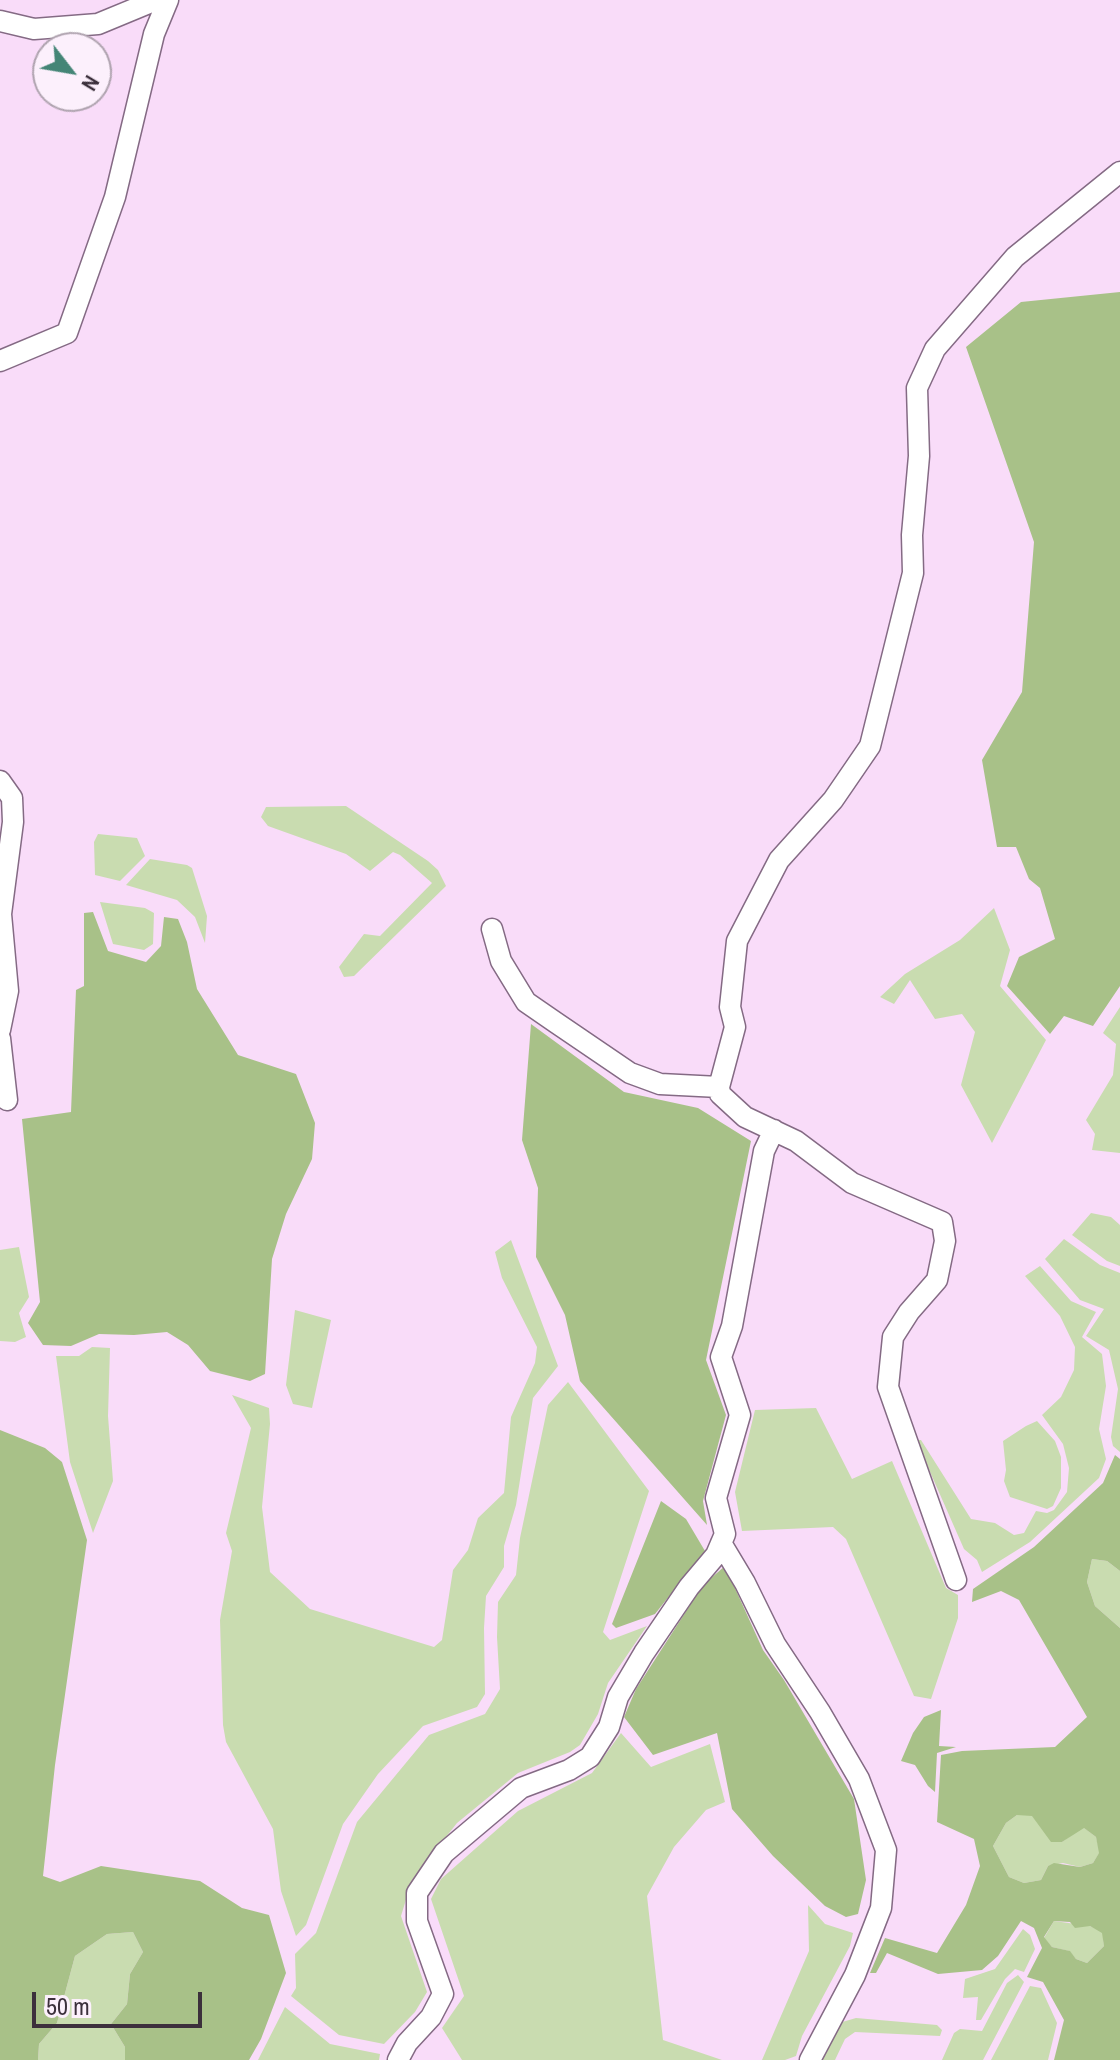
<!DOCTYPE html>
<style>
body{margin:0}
#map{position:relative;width:1120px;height:2060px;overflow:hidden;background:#f9dcf9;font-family:"Archivo Narrow",sans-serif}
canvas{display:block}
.north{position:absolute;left:32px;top:32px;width:80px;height:80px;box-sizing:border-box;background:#fcf0fc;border:2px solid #afa3af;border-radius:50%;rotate:121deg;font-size:22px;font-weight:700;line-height:32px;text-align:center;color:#3c303c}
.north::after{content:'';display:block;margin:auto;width:28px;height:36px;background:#448576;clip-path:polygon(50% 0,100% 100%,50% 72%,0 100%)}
.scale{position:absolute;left:32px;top:1992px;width:170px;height:36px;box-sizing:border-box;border:4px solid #3c303c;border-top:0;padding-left:10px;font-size:24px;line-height:28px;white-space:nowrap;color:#3c303c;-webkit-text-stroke:6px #fcf0fc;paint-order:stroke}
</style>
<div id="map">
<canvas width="1120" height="2060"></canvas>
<div class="north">N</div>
<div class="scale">50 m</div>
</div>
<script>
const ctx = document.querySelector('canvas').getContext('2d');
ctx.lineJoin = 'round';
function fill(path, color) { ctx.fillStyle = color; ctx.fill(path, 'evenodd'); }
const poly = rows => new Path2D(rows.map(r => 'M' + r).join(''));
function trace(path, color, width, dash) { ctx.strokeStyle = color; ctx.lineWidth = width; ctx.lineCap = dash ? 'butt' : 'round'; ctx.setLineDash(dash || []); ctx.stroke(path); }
fill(poly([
 [346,806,428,861,438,870,446,886,354,976,344,977,339,967,364,934,380,936,432,883,400,855,393,852,370,871,346,854,268,826,261,817,266,807],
 [98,834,137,838,145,856,120,881,95,875,94,842],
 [150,859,187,865,192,868,207,916,205,943,195,917,177,900,126,885],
 [100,902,145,908,154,913,153,944,144,950,113,944],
 [994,908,1010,950,1000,986,1046,1040,992,1143,961,1085,975,1032,962,1014,935,1019,910,980,894,1004,880,997,905,974,960,940],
 [1120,1007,1120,1153,1092,1150,1095,1134,1086,1120,1113,1075,1116,1044,1103,1033],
 [1091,1213,1111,1217,1120,1225,1120,1266,1107,1261,1072,1235],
 [1064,1239,1100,1265,1120,1273,1120,1452,1113,1446,1111,1437,1118,1389,1109,1350,1086,1336,1104,1309,1080,1300,1045,1259],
 [511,1240,558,1366,533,1398,516,1505,504,1546,504,1567,486,1596,484,1628,485,1694,477,1707,423,1726,378,1774,343,1824,306,1925,296,1936,281,1891,273,1829,226,1742,223,1725,220,1620,232,1551,226,1533,251,1428,232,1395,269,1408,270,1424,262,1507,270,1572,310,1609,434,1647,442,1640,453,1570,468,1550,478,1518,504,1493,511,1417,535,1363,537,1347,502,1278,495,1252],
 [19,1247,29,1297,19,1313,26,1337,15,1342,0,1341,0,1250],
 [1040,1266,1071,1301,1096,1312,1082,1337,1102,1354,1106,1386,1099,1429,1106,1459,1099,1478,1030,1542,982,1572,977,1560,964,1549,916,1440,921,1440,971,1519,995,1523,1014,1535,1024,1533,1036,1511,1047,1513,1054,1510,1067,1492,1069,1468,1063,1444,1042,1415,1061,1397,1074,1370,1075,1347,1060,1316,1025,1276],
 [295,1310,331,1320,312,1408,293,1404,286,1385],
 [92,1347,110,1348,108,1416,113,1481,93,1533,70,1462,56,1356,79,1356],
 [568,1382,649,1491,603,1632,610,1640,647,1626,608,1683,598,1714,580,1745,570,1752,518,1773,457,1823,412,1880,401,1916,427,1992,415,2012,384,2044,339,2035,291,1996,296,1988,295,1954,316,1933,357,1822,429,1735,485,1714,500,1689,497,1637,498,1602,516,1575,520,1538,548,1405],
 [816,1408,852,1479,892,1461,946,1588,958,1595,958,1618,931,1699,914,1696,846,1539,833,1527,742,1531,735,1492,755,1410],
 [1037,1421,1055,1441,1061,1457,1061,1488,1053,1506,1047,1509,1010,1497,1004,1481,1006,1470,1003,1441,1026,1426],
 [1092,1559,1107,1561,1120,1571,1120,1628,1095,1606,1087,1582],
 [621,1733,651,1767,710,1744,725,1802,706,1810,674,1847,647,1896,663,2040,722,2060,462,2060,442,2028,464,1996,431,1899,441,1879,518,1811,592,1773],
 [1017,1815,1032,1815,1045,1831,1062,1842,1083,1827,1096,1837,1100,1852,1093,1863,1080,1867,1063,1863,1048,1866,1041,1880,1024,1883,1009,1877,993,1846,1006,1823],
 [808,1905,825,1924,853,1933,850,1946,802,2036,796,2056,785,2060,762,2060,809,1951],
 [1054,1921,1090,1926,1103,1932,1104,1946,1087,1963,1076,1959,1069,1951,1052,1947,1044,1938],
 [1023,1929,1030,1935,1035,1949,1024,1972,1015,1969,1005,1979,981,2020,976,2020,978,1997,963,1998,965,1979,995,1969],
 [133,1932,143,1952,130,1974,127,2004,111,2024,125,2047,125,2060,38,2060,39,2044,57,2023,75,1956,107,1934],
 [1018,1975,1024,1982,983,2060,942,2060,954,2033,960,2029,982,2031,1007,1983],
 [1030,1986,1041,1988,1057,2023,1048,2060,991,2060],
 [285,2007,330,2044,380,2054,379,2060,258,2060],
 [856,2018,937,2025,942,2030,940,2036,855,2032,845,2039,835,2060,823,2060,827,2042,839,2023]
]), '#c9dcb0');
fill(poly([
 [1120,292,1120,986,1093,1026,1064,1016,1050,1034,1007,986,1019,957,1055,939,1040,888,1029,879,1016,847,997,847,982,760,1022,692,1034,542,966,347,1021,302],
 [93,912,108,951,146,962,161,946,164,917,178,919,187,942,197,989,238,1055,296,1074,315,1123,312,1159,286,1214,272,1259,265,1374,250,1381,210,1371,188,1345,167,1332,134,1335,99,1334,71,1346,43,1345,28,1323,40,1302,22,1119,71,1112,76,990,84,986,84,913],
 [531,1024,624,1092,698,1108,751,1141,706,1360,726,1415,703,1501,707,1525,580,1381,565,1315,536,1257,538,1188,522,1140],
 [0,1430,45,1448,62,1462,87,1540,55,1765,43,1876,60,1882,101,1866,200,1881,242,1908,269,1915,286,1973,261,2039,249,2060,125,2060,125,2047,111,2024,127,2004,130,1974,143,1952,133,1932,107,1934,75,1956,57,2023,39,2044,38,2060,0,2060],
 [1115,1455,1120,1459,1120,1571,1107,1561,1092,1559,1087,1582,1095,1606,1120,1628,1120,2060,1054,2060,1064,2020,1043,1982,1027,1977,1042,1948,1034,1928,1021,1921,998,1956,982,1970,938,1974,887,1953,876,1973,870,1973,885,1938,937,1953,966,1905,980,1866,974,1839,937,1822,941,1755,962,1751,1055,1747,1087,1717,1019,1600,1001,1591,972,1602,973,1589,1034,1547,1103,1483],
 [1017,1815,1032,1816,1051,1842,1062,1842,1084,1828,1096,1837,1099,1853,1093,1863,1080,1867,1054,1863,1048,1866,1041,1880,1024,1883,1009,1877,993,1846,1006,1823],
 [1054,1921,1070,1922,1075,1928,1090,1926,1102,1933,1104,1946,1087,1963,1076,1959,1070,1951,1052,1947,1044,1937],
 [661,1501,686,1519,705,1551,655,1614,616,1628,612,1624],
 [725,1566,763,1650,784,1680,854,1799,866,1880,858,1914,846,1917,825,1906,773,1856,732,1809,717,1733,653,1755,624,1717,636,1689,703,1585],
 [941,1710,939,1746,956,1747,937,1753,935,1792,928,1786,915,1765,901,1761,913,1733,924,1717]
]), '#a8c188');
const street = poly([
 [0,21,34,29,98,24,156,0],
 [0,361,67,333,115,197,154,34,168,0],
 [0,781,12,798,13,822,1,914,8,991,0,1030],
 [492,929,501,961,526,1002,555,1022,630,1073,660,1084,719,1087],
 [0,1038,7,1100],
 [721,1543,745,1583,775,1644,820,1712,859,1779,886,1850,881,1908,855,1975,810,2060],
 [956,1580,888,1387,893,1337,909,1312,937,1280,945,1241,942,1222,852,1183,796,1141,745,1117,720,1094,719,1087,735,1027,730,1007,737,941,779,860,833,800,870,746,913,573,912,535,919,456,917,388,935,349,1015,257,1120,172],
 [398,2060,407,2043,431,2017,443,1994,417,1921,417,1893,444,1853,521,1788,569,1770,590,1757,609,1727,618,1697,644,1653,689,1587,716,1555,725,1534,716,1498,740,1415,721,1357,732,1326,764,1151,774,1130]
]);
trace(street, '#846a84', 23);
trace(street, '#fff', 20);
</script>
